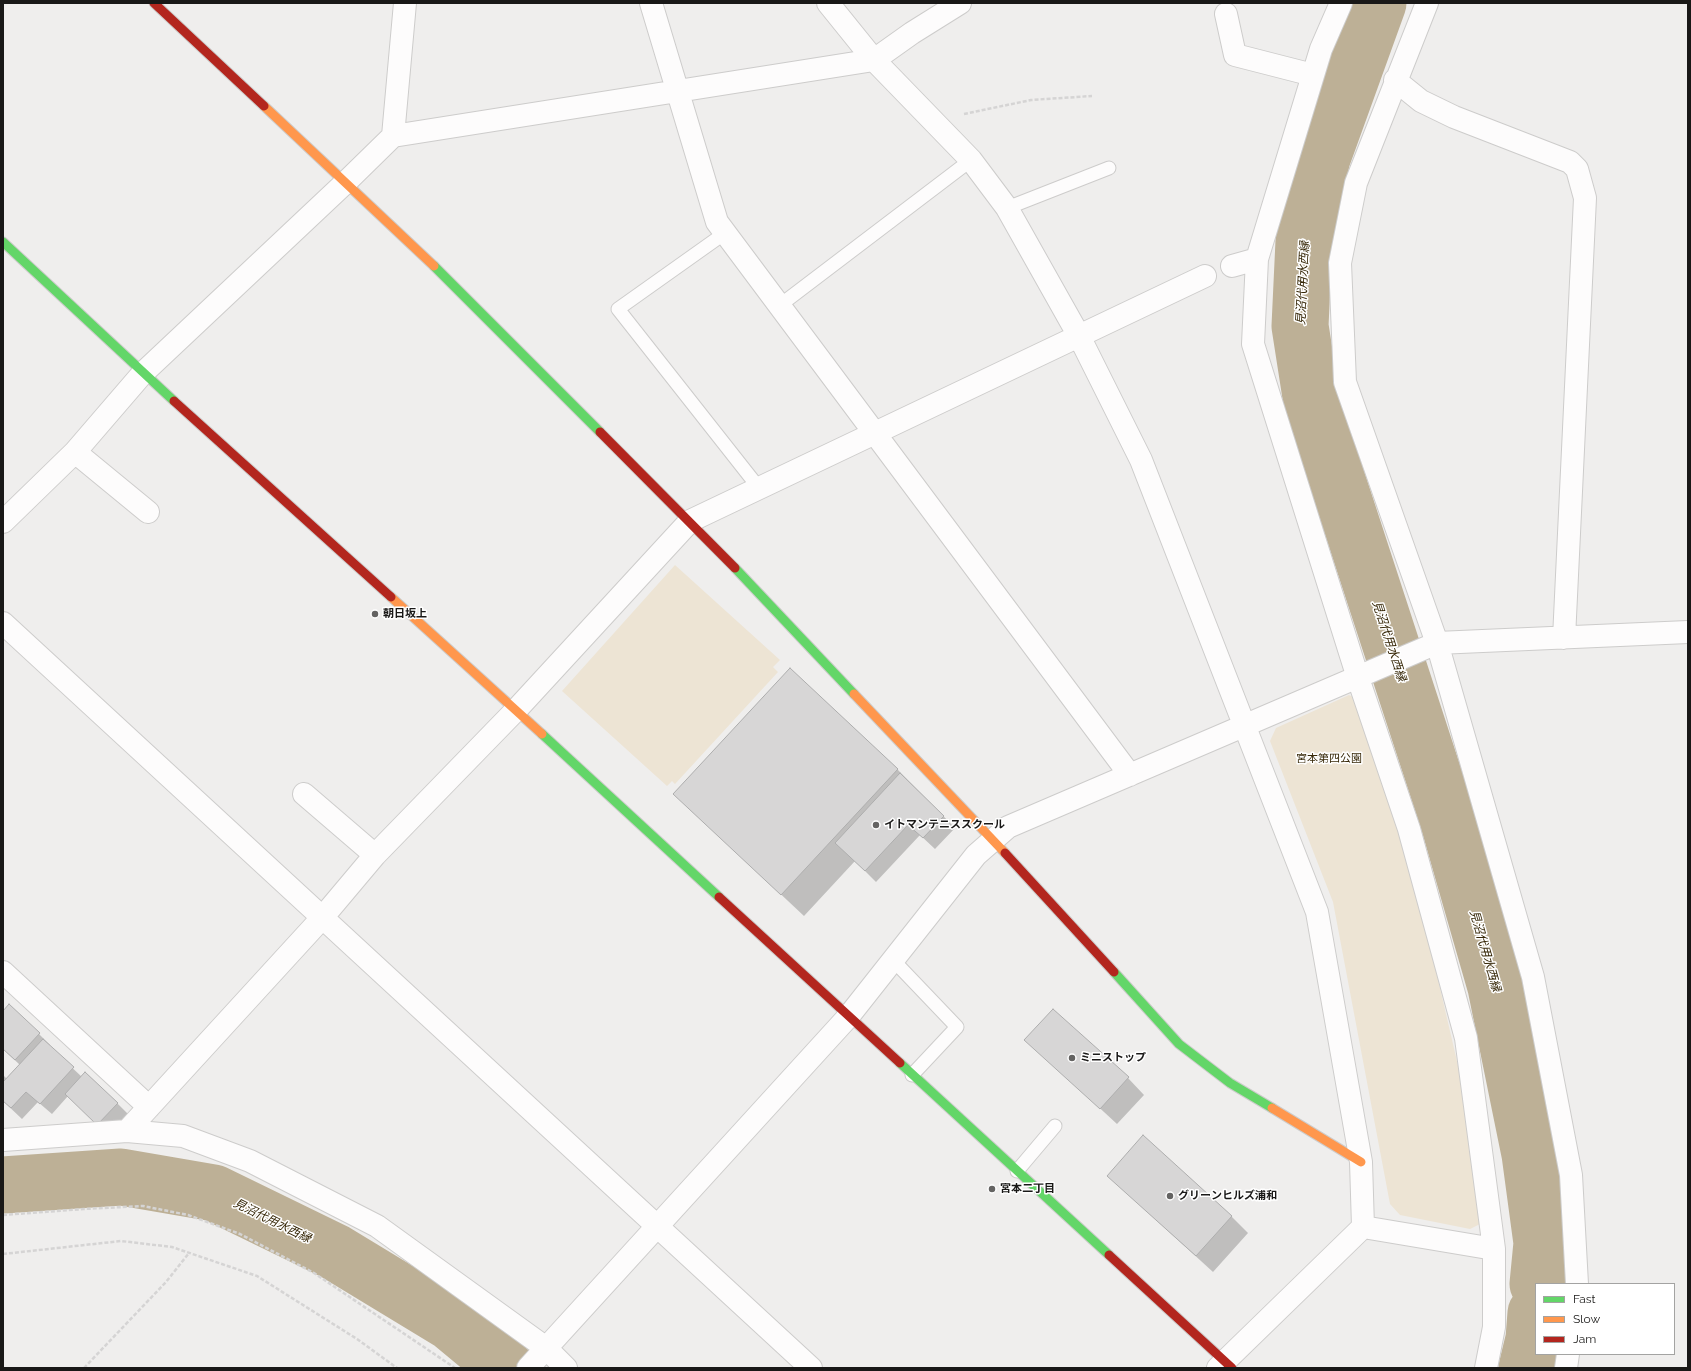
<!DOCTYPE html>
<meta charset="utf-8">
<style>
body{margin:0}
#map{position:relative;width:1691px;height:1371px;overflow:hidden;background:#efeeed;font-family:Raleway,sans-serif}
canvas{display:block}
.frame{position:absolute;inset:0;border:4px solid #191817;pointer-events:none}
.legend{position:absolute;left:1535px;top:1283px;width:140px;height:72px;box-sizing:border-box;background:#fff;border:1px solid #a3a3a2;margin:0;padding:5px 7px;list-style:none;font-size:12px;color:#191817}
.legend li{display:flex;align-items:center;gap:8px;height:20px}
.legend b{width:20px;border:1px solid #a3a3a2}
</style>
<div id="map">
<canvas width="1691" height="1371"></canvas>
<div class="frame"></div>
<ul class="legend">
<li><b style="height:5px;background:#63d668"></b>Fast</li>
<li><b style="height:5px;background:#ff974d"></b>Slow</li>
<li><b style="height:5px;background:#b3261e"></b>Jam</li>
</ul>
</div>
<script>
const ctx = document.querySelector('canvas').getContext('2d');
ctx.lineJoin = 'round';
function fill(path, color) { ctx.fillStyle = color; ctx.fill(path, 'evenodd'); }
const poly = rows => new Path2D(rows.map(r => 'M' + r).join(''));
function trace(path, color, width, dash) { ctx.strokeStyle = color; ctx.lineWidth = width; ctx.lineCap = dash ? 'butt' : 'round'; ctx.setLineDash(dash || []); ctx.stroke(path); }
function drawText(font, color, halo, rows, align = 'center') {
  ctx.font = font + ' Raleway,"Noto Sans JP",sans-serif'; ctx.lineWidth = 3; ctx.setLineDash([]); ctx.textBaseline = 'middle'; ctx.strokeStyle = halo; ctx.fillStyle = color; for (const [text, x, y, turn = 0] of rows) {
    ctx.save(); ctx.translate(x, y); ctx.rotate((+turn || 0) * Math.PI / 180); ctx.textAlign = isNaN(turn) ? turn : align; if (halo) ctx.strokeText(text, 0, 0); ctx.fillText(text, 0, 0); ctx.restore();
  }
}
fill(poly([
 [675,565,780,660,773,667,778,672,675,784,672,781,667,786,562,691],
 [1349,695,1362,701,1403,829,1463,1087,1482,1223,1470,1229,1400,1215,1390,1204,1333,902,1270,741,1276,728]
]), '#ede4d4');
fill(poly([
 [790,669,898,770,955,828,935,849,920,835,876,882,855,861,804,916,674,794],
 [3,1012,39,1034,50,1045,49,1046,82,1077,117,1103,128,1114,109,1135,68,1096,52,1114,38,1102,22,1119,3,1101,3,1075,7,1079,20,1065,3,1049],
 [1026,1040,1128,1078,1144,1095,1117,1124],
 [1108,1176,1231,1216,1248,1233,1213,1272]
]), '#0003');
trace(poly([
 [1378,3,1322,158,1304,241,1300,326,1312,403,1449,823,1496,987,1530,1154,1542,1243,1538,1284],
 [3,1185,121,1177,214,1193,335,1252,452,1323,506,1368],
 [1527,1368,1534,1339,1536,1313]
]), '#bdb096', 57);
const building = poly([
 [790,668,898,769,781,895,673,794,790,668],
 [900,773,944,816,923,838,908,825,865,871,835,843,900,773],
 [9,1004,40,1033,15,1060,3,1049,3,1011,9,1004],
 [1053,1009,1129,1077,1100,1109,1024,1040,1053,1009],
 [43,1039,74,1067,40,1104,26,1092,11,1108,3,1101,3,1082,43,1039],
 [85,1072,118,1103,97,1125,65,1094,85,1072],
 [1143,1135,1232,1216,1196,1256,1107,1176,1143,1135]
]);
fill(building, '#d7d6d6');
trace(building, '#adadad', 1);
const lane = poly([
 [1007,208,1109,168],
 [725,233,618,309,759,488],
 [779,306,971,160],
 [893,960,957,1027,912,1075],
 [1017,1171,1055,1126]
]);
const street = poly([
 [651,3,717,222,1130,775],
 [828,3,874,60,971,160,1007,208,1079,336,1141,460,1317,912,1361,1162,1363,1227,1218,1368],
 [1341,3,1321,49,1257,259,1253,344,1358,678,1409,829,1466,1038,1494,1249,1494,1327,1486,1368],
 [1427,3,1356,183,1340,263,1345,382,1437,643,1533,977,1571,1175,1577,1284],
 [1226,14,1235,55,1313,75],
 [1395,80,1421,101,1454,117,1570,162,1577,169,1585,198,1564,638],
 [393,136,405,3],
 [1232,266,1257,259],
 [75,452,148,512],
 [3,522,75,452,143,373,346,182,393,136,874,60,912,33,960,3],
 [3,623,811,1368],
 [304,794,375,855],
 [3,972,149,1107],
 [127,1131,322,918,375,855,516,710,690,521,1205,276],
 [3,1140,127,1131,183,1136,250,1161,377,1226,546,1348,566,1368],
 [1363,1227,1494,1249],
 [528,1368,848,1017,976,855,1008,827,1437,643,1688,632],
 [1566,1368,1568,1354]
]);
const fast = poly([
 [3,242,174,401],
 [434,266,600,432],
 [735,568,854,694],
 [542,734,719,897],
 [1114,972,1179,1044,1230,1083,1272,1108],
 [900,1063,1109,1255]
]);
const slow = poly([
 [264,106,434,266],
 [391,597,542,734],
 [854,694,1005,853],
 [1272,1108,1361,1162]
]);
const jam = poly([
 [154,3,264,106],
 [174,401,391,597],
 [600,432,735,568],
 [1005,853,1114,972],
 [719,897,900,1063],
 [1109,1255,1232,1368]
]);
trace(lane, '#cdcccb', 15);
trace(street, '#cdcccb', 24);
trace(fast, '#cdcccb', 11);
trace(slow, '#cdcccb', 11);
trace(jam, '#cdcccb', 11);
trace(poly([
 [964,114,1031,100,1092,96],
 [3,1215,84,1209,143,1206,188,1215,240,1234,314,1273,455,1368],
 [3,1254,121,1241,172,1247,257,1276,357,1339,397,1368],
 [84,1368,166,1282,189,1253]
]), '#d5d4d4', 2.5, [4, 2]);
trace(lane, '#fdfcfc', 13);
trace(street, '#fdfcfc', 22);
trace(fast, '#63d668', 9);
trace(slow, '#ff974d', 9);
trace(jam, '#b3261e', 9);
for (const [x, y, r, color] of [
 [375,614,4,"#646362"],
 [876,825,4,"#646362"],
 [1072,1058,4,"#646362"],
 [992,1189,4,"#646362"],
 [1170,1196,4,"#646362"]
]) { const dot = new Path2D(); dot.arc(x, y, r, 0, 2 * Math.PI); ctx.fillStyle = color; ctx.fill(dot); trace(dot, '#fff', 1.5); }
drawText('bold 11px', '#191817', '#fff', [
 ["朝日坂上",383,614],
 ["イトマンテニススクール",884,825],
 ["ミニストップ",1080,1058],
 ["宮本二丁目",1000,1189],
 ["グリーンヒルズ浦和",1178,1196]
], 'left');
drawText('11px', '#372808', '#fff', [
 ["宮本第四公園",1329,759]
]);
drawText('italic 12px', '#362707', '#fff', [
 ["見沼代用水西縁",1303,283,-87],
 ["見沼代用水西縁",1389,641,72],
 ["見沼代用水西縁",1485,951,74],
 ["見沼代用水西縁",272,1221,26]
]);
</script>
